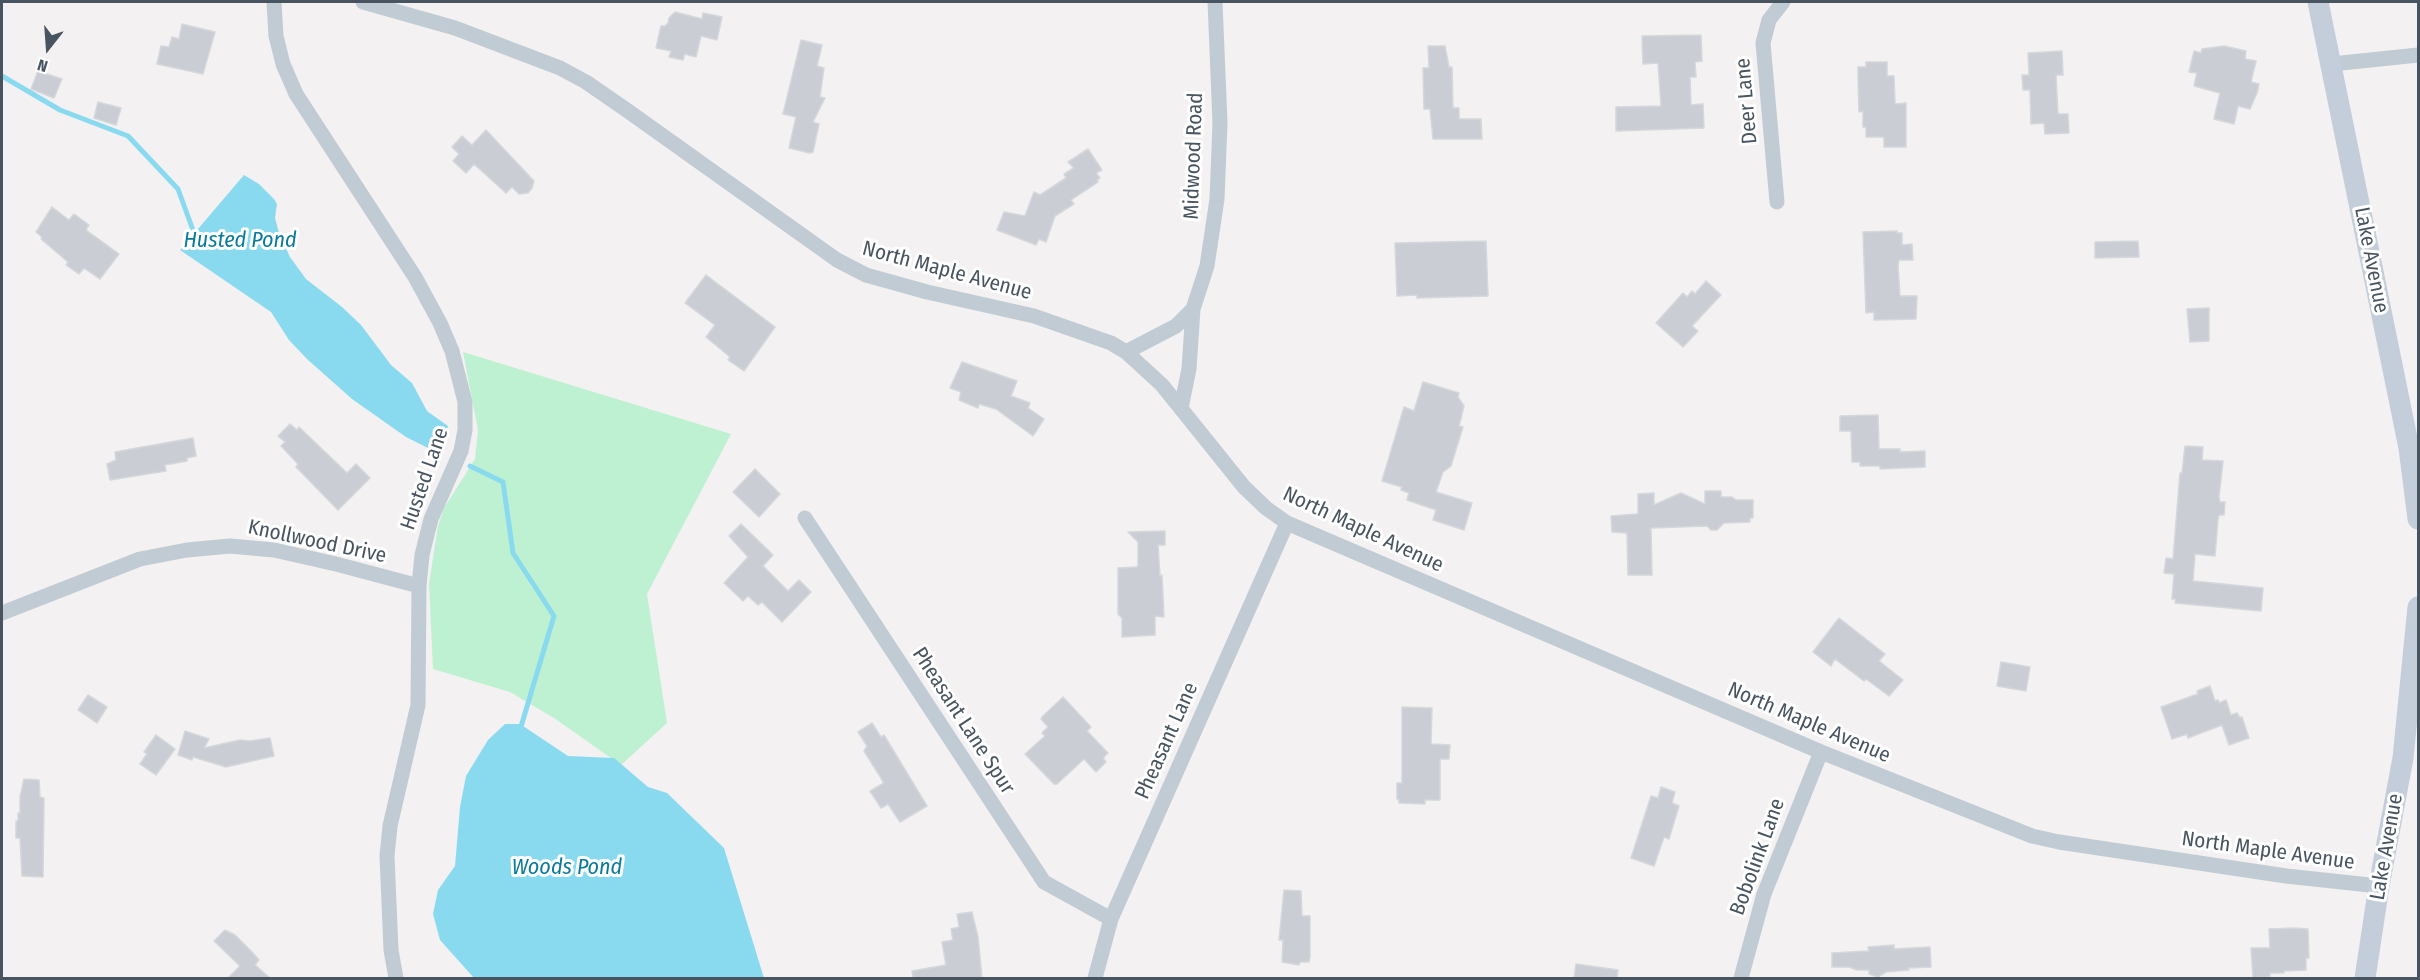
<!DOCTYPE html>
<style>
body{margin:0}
#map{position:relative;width:2420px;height:980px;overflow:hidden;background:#f3f1f1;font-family:"Fira Sans Condensed",sans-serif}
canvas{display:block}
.frame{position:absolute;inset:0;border:3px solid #48545f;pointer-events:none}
.north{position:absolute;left:18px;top:18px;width:60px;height:60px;-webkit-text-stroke:4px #fff;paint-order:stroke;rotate:197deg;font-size:16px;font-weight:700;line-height:24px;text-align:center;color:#48545f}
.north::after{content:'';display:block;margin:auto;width:21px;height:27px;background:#48545f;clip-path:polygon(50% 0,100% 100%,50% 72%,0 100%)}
</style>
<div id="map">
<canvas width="2420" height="980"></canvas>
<div class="frame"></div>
<div class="north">N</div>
</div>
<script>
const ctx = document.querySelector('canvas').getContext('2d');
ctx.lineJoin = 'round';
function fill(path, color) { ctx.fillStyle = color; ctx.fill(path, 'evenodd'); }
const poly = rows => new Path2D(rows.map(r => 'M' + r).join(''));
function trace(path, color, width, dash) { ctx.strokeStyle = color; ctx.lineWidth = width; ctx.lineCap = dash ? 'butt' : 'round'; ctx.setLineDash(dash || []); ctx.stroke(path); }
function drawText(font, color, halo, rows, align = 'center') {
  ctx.font = font + ' "Fira Sans Condensed",sans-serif'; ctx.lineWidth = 6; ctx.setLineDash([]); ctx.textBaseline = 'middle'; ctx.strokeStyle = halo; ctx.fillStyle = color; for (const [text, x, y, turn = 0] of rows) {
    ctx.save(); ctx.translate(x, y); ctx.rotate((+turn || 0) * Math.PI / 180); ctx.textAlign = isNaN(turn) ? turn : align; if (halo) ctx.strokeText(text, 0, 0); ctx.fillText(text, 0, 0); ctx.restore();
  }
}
fill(poly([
 [463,352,731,434,647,594,667,723,621,765,554,718,510,692,433,669,429,584,438,526,444,508,475,459,478,430]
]), '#bef1d2');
fill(poly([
 [244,175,259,184,274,199,277,204,275,218,279,233,290,257,306,279,342,307,361,325,391,365,412,383,427,411,448,426,445,440,439,451,434,451,406,437,352,399,307,359,289,340,271,312,180,250],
 [505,724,520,724,568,756,614,758,648,787,667,793,724,848,764,978,474,978,440,940,433,914,438,890,455,866,460,807,466,776,488,740]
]), '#8adaef');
trace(poly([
 [2,76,60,110,128,136,178,189,194,233,199,234],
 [470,466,503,482,513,553,554,616,520,730]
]), '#8adaef', 5);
const building = poly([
 [675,12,702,19,703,13,722,17,717,40,701,36,696,57,685,54,683,60,669,57,671,51,656,48,661,26,665,26,668,23,669,18,675,12],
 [182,24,215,32,203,74,157,64,161,46,169,47,172,37,179,39,182,24],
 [1701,35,1702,61,1695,62,1696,77,1690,77,1691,105,1703,104,1704,128,1616,131,1616,107,1661,106,1658,63,1643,64,1642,36,1701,35],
 [801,40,822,45,817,66,824,68,820,97,825,98,813,122,819,124,813,152,810,153,789,148,796,117,783,114,801,40],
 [1428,46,1445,46,1449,67,1452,67,1453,108,1459,108,1459,119,1481,119,1482,139,1433,139,1430,109,1424,109,1423,68,1429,68,1428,46],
 [2224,46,2246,51,2245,59,2256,61,2251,82,2259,84,2257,93,2250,109,2238,106,2234,124,2214,119,2220,93,2194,86,2197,73,2189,72,2194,51,2201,53,2202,49,2224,46],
 [2062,51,2063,75,2056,75,2058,114,2068,114,2069,133,2045,134,2044,123,2031,124,2030,90,2023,90,2022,75,2029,75,2028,53,2062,51],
 [1866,62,1887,62,1887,76,1894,76,1895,104,1906,103,1906,147,1884,147,1884,137,1866,137,1866,127,1863,127,1863,111,1859,112,1858,78,1858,67,1866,67,1866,62],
 [38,71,62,79,54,98,31,89,38,71],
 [98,102,121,108,116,125,94,118,98,102],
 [486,130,534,181,532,188,528,193,519,194,512,187,506,193,474,164,466,173,453,161,459,154,452,147,462,136,472,145,486,130],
 [1088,149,1102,170,1096,173,1100,178,1097,180,1098,182,1071,200,1074,204,1055,216,1046,242,1039,239,1036,245,997,230,1004,212,1025,216,1034,192,1040,195,1066,178,1064,174,1074,168,1068,162,1088,149],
 [52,207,69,220,74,214,89,225,86,230,119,254,100,279,84,268,79,274,66,265,68,262,41,239,42,237,36,232,52,207],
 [1897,231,1897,233,1902,233,1902,245,1912,244,1913,260,1899,260,1898,266,1900,296,1917,296,1916,319,1874,320,1874,312,1866,313,1863,232,1897,231],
 [1486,241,1488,296,1417,298,1417,295,1397,296,1395,243,1486,241],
 [2138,241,2139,257,2095,258,2095,242,2138,241],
 [706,275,775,327,744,371,728,360,730,357,706,337,715,325,685,303,706,275],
 [1706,281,1721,295,1692,326,1698,331,1683,347,1656,323,1683,293,1687,297,1692,291,1695,294,1706,281],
 [2209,308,2209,341,2190,342,2187,309,2209,308],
 [962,362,1017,381,1011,396,1030,403,1028,408,1044,419,1033,436,996,409,979,404,978,408,959,400,961,392,950,388,962,362],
 [1423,382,1459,393,1458,397,1464,406,1459,426,1463,427,1451,466,1443,472,1436,492,1472,503,1464,530,1433,520,1436,510,1407,500,1409,493,1401,490,1402,487,1382,481,1404,407,1414,411,1423,382],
 [1878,415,1879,449,1900,449,1900,452,1925,451,1925,467,1880,469,1880,466,1860,466,1860,462,1852,462,1851,431,1840,431,1840,416,1878,415],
 [290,424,297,430,299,427,347,473,356,464,370,478,338,510,296,467,298,464,281,446,285,442,278,436,290,424],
 [193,438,196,456,187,458,187,461,165,465,166,471,110,480,107,464,116,460,115,452,193,438],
 [2185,446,2203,447,2202,460,2223,461,2219,497,2220,502,2225,502,2224,515,2219,515,2218,520,2215,556,2195,554,2193,581,2263,588,2261,611,2175,603,2176,599,2172,599,2174,574,2164,573,2166,558,2173,559,2180,473,2182,473,2185,446],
 [755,469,780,494,759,517,733,492,755,469],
 [1705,491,1721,491,1721,497,1732,497,1736,500,1753,500,1753,518,1750,518,1750,522,1724,523,1717,530,1711,530,1707,526,1651,528,1652,575,1628,575,1627,533,1612,532,1611,516,1638,514,1638,494,1654,493,1654,505,1681,493,1705,504,1705,491],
 [741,524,773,555,763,566,788,591,799,580,811,592,782,622,762,602,758,605,748,596,743,601,724,583,748,557,729,536,741,524],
 [1165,531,1165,545,1158,545,1160,576,1162,575,1164,617,1155,616,1155,635,1122,637,1122,618,1118,614,1118,568,1137,567,1138,565,1138,542,1128,532,1165,531],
 [1839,618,1885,654,1879,661,1903,680,1889,696,1866,679,1864,681,1835,659,1831,666,1813,652,1839,618],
 [2001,662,2030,667,2026,691,1997,686,2001,662],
 [2210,686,2215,701,2218,700,2219,703,2226,700,2231,715,2237,713,2240,718,2242,717,2249,738,2229,745,2222,725,2188,738,2187,734,2172,739,2161,707,2198,694,2197,691,2210,686],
 [88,695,107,707,97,723,78,710,88,695],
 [1063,697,1091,727,1087,731,1108,753,1103,758,1106,762,1096,772,1084,759,1057,784,1054,784,1025,754,1045,736,1042,733,1048,727,1041,719,1042,717,1063,697],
 [1402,707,1432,708,1431,744,1450,745,1449,759,1440,759,1440,800,1425,800,1425,804,1399,803,1399,799,1397,799,1397,783,1402,783,1402,707],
 [872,723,881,737,884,735,927,806,900,822,888,804,881,808,870,791,884,783,864,751,867,746,858,732,872,723],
 [185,731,209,739,204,748,240,740,250,741,270,738,274,756,226,767,193,757,192,760,178,755,185,731],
 [156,735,175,749,156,775,140,764,147,754,144,752,156,735],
 [24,779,39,780,40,797,44,798,43,877,22,876,20,838,16,838,16,821,18,821,18,813,20,813,20,797,24,779],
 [1661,787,1675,792,1672,803,1679,806,1669,839,1664,837,1654,866,1631,858,1651,796,1658,798,1661,787],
 [1284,890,1301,891,1302,916,1310,916,1310,956,1309,962,1300,962,1299,965,1282,962,1283,940,1279,940,1284,890],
 [972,912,978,937,982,978,913,978,912,971,946,965,942,942,953,940,951,929,959,927,957,914,972,912],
 [2294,928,2308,929,2309,958,2306,958,2306,970,2284,971,2284,973,2270,973,2270,977,2253,978,2251,948,2270,948,2269,929,2294,928],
 [225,930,235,935,252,952,259,960,255,965,270,978,228,978,240,966,214,941,225,930],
 [1894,945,1894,949,1930,947,1931,967,1908,968,1909,970,1886,972,1878,977,1869,974,1869,970,1857,970,1849,967,1832,967,1832,953,1869,951,1868,947,1894,945],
 [1576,964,1618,970,1617,978,1574,978,1576,964]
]);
fill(building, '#cacdd3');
trace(building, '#d4d7dc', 1.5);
trace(poly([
 [274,2,276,36,283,64,296,94,415,277,440,323,452,351,465,402,465,430,461,451,431,519,422,555,419,586,418,705,390,826,387,856,391,950,396,978],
 [363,2,455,28,560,68,586,82,628,111,837,260,866,275,927,292,1034,316,1111,343,1126,352,1162,385,1244,487,1266,508,1287,523,1821,752,2032,836,2059,842,2286,876,2379,886],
 [2332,64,2418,55],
 [1777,202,1763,43,1769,20,1783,2],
 [1126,352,1176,326,1193,309,1207,266,1217,199,1220,123,1215,2],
 [1181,408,1189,369,1193,309],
 [805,518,1044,882,1111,919],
 [2,613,140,559,187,550,230,546,274,550,336,564,419,586],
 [1095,978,1111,919,1287,523],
 [1741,978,1764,894,1821,752]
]), '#c1cbd3', 15);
trace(poly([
 [2318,2,2409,448,2418,519],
 [2365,978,2379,886,2403,758,2418,607]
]), '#c3ceda', 21);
drawText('21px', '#48545f', '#fff', [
 ["Deer Lane",1747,101,-95],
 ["Midwood Road",1194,156,-88],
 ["Lake Avenue",2371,260,79],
 ["North Maple Avenue",947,271,15],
 ["Husted Lane",425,479,-71],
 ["North Maple Avenue",1363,530,25],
 ["Knollwood Drive",317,542,12],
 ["Pheasant Lane Spur",963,721,57],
 ["North Maple Avenue",1809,723,23],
 ["Pheasant Lane",1167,741,-66],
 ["Lake Avenue",2387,847,-80],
 ["North Maple Avenue",2268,851,8],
 ["Bobolink Lane",1758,857,-70]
]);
drawText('italic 22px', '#097b9a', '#fff', [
 ["Husted Pond",240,241],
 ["Woods Pond",567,868]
]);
</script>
